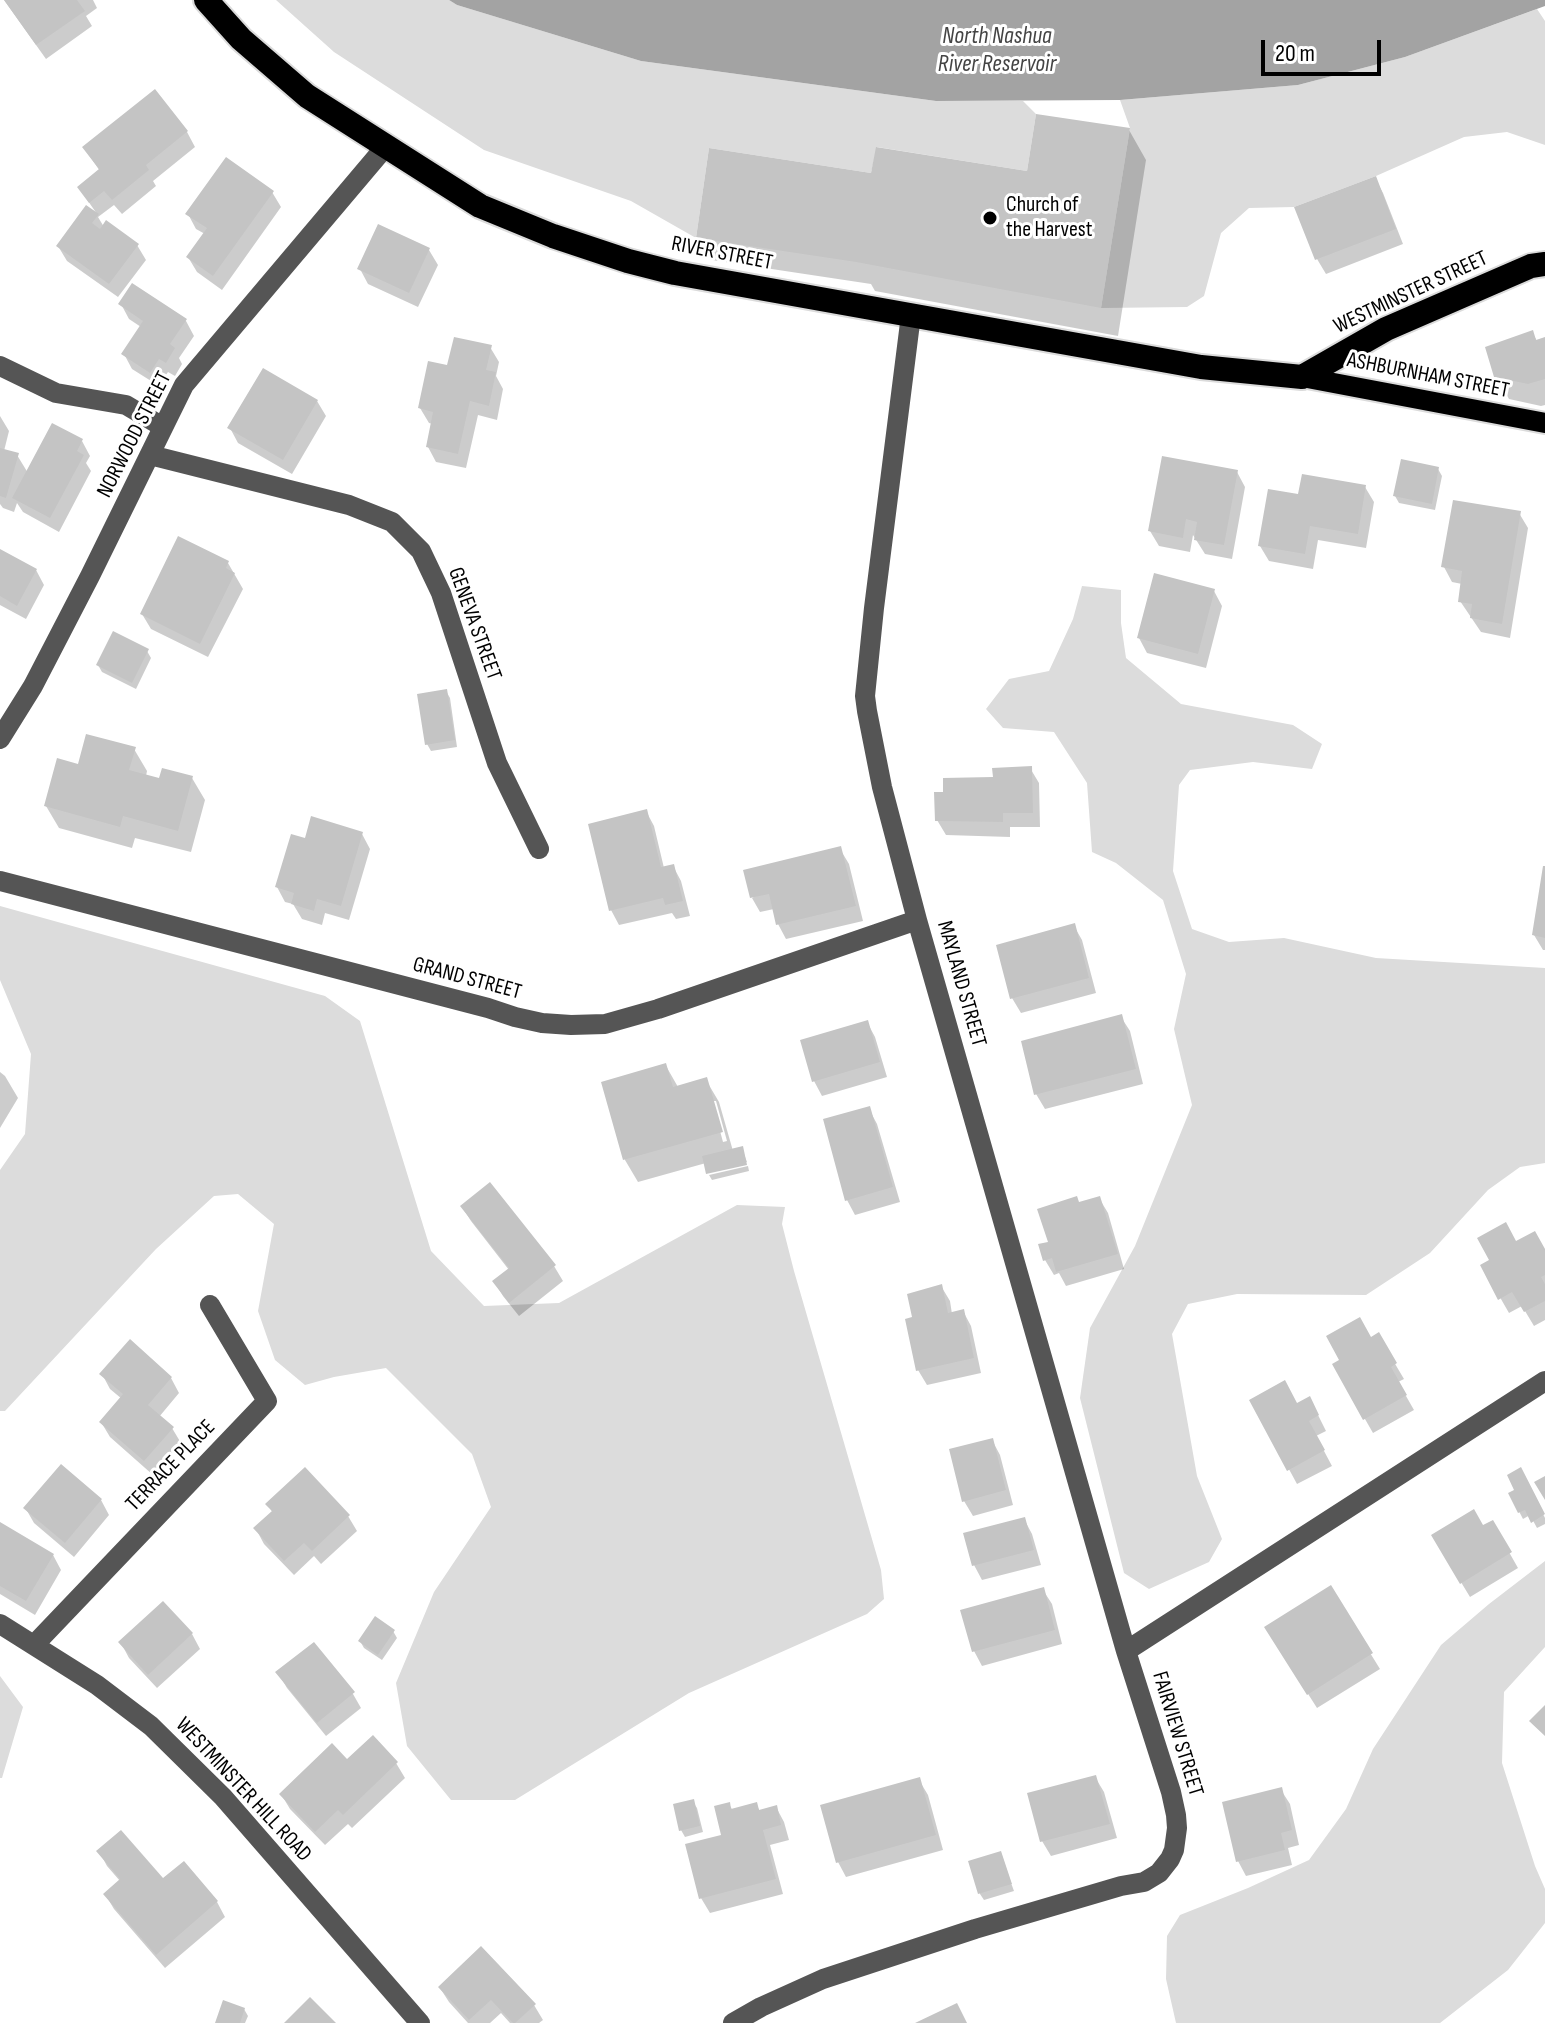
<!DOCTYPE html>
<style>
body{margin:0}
#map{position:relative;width:1545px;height:2023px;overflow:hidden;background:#fff;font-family:"Sofia Sans Condensed",sans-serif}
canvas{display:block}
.scale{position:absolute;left:1261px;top:40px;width:120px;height:36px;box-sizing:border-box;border:4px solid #000;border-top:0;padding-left:10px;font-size:24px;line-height:28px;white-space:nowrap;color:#000;-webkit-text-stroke:6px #fff;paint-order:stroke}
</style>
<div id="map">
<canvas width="1545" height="2023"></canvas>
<div class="scale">20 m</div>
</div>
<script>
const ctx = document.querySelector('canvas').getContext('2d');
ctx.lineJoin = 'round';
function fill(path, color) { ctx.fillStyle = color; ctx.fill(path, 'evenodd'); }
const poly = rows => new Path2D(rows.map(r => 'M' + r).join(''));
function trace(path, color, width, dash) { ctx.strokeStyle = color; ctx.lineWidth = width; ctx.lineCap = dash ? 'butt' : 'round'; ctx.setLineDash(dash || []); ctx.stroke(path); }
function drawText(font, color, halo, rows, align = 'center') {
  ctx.font = font + ' "Sofia Sans Condensed",sans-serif'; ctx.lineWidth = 6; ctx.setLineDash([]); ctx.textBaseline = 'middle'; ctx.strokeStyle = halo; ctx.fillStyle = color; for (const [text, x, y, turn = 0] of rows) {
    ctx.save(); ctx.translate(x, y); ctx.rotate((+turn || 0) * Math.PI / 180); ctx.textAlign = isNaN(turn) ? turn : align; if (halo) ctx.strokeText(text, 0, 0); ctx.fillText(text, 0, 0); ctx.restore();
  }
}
fill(poly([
 [276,0,449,0,457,5,641,61,936,101,1023,101,1036,114,1027,171,877,147,871,173,709,148,696,238,631,201,484,150,334,52],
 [1537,9,1545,21,1545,145,1507,132,1464,137,1376,176,1294,207,1249,208,1221,233,1204,296,1187,307,1101,308,1130,128,1120,100,1298,85,1405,57],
 [1082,586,1121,590,1121,623,1126,658,1181,704,1293,725,1322,744,1312,769,1253,762,1190,770,1179,785,1173,871,1192,929,1229,942,1284,938,1376,958,1545,968,1545,1163,1520,1167,1488,1190,1430,1253,1366,1295,1237,1294,1188,1304,1172,1334,1197,1476,1222,1539,1209,1562,1149,1589,1124,1573,1080,1398,1090,1328,1135,1246,1192,1105,1174,1029,1186,974,1163,900,1116,863,1092,852,1087,783,1054,732,1003,728,986,709,1009,679,1049,671,1073,619],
 [0,906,325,996,360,1021,431,1251,484,1306,559,1303,737,1205,785,1207,782,1224,794,1271,881,1570,884,1599,867,1614,689,1693,515,1800,451,1800,407,1746,396,1683,434,1592,491,1507,472,1454,386,1368,334,1377,305,1385,275,1360,258,1311,274,1224,238,1194,214,1196,156,1249,5,1411,0,1411,0,1170,25,1134,31,1054,0,980],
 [1545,1561,1545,1647,1504,1692,1502,1763,1535,1866,1545,1889,1545,1923,1508,1970,1440,2023,1176,2023,1166,1979,1167,1936,1180,1915,1248,1888,1309,1860,1346,1809,1373,1749,1441,1645,1489,1604],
 [0,1676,23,1707,2,1778,0,1778]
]), '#dcdcdc');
fill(poly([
 [449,0,1545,0,1545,6,1405,57,1298,85,1120,100,936,101,641,61,457,5]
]), '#a3a3a3');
fill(poly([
 [4,0,93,0,97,8,86,16,92,26,46,59],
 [154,92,187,132,195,147,153,181,156,186,122,214,114,205,98,217,104,227,137,245,146,260,118,297,67,261,58,246,97,214,79,188,100,171,84,148],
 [1129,130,1146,160,1118,336,875,291,871,284,712,260,699,237,870,175,1029,173],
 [1375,178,1383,193,1403,244,1326,274,1317,259,1297,208],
 [272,192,281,207,222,290,197,272,188,257,205,234,196,229,188,214],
 [379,227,429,250,438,265,418,307,368,284,360,269],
 [121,304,186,321,194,336,179,358,182,364,175,376,168,372,159,386,132,369,124,354,141,327,129,319],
 [1532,332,1537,341,1545,339,1545,405,1541,406,1509,399,1496,376],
 [490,347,499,362,496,376,503,389,497,420,478,415,466,468,436,462,428,447,433,424,429,423,420,408,449,368],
 [317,401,326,416,292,474,238,443,230,428],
 [0,416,9,431,4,451,17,455,28,473,82,441,90,456,86,463,91,471,59,532,23,512,17,503,14,512,3,508,0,504],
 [1438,469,1442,476,1435,510,1399,503,1395,496],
 [1237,472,1245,487,1232,559,1205,554,1193,535,1190,552,1159,546,1150,531],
 [1365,487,1374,502,1366,548,1318,540,1313,569,1269,561,1260,546,1300,497],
 [1519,513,1528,528,1510,638,1481,632,1460,601,1462,584,1452,582,1444,567],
 [0,551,36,570,44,585,26,619,0,605],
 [228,563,243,589,208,657,151,629,142,614],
 [1214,591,1222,606,1206,668,1147,653,1139,638],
 [147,651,151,658,136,689,102,672,98,665],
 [446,691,450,698,457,747,431,751,427,744],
 [134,749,147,771,146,776,161,780,192,778,205,800,191,852,135,838,132,848,59,828,46,806,80,767],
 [1030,768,1039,783,1040,827,1010,827,1010,837,946,835,937,820,995,778],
 [646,811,654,826,664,868,673,866,681,881,690,916,676,919,672,913,619,925,611,910],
 [362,834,370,849,349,920,325,913,322,925,302,919,293,904,285,902,277,887,306,840],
 [840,849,849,864,863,921,786,939,778,924,774,909,760,912,752,898],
 [1545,872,1545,950,1543,950,1534,935],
 [1074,926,1082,940,1096,993,1021,1013,1012,998,998,946],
 [1121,1017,1130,1031,1143,1084,1045,1109,1036,1094],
 [867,1022,875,1037,887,1077,822,1096,814,1081],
 [666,1066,678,1087,706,1080,719,1102,733,1151,742,1149,747,1162,708,1172,706,1163,638,1182,625,1160,603,1083],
 [712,1101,716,1101,727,1141,723,1142],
 [0,1072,5,1076,18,1098,0,1128],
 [869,1109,877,1124,900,1202,855,1215,847,1200],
 [748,1166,749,1171,712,1180,709,1175],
 [1099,1198,1108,1213,1124,1269,1066,1286,1059,1273,1054,1275,1045,1260,1050,1243,1079,1204],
 [462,1207,554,1266,563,1281,519,1316,503,1296,494,1281,509,1270,471,1221],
 [1516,1244,1545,1252,1545,1320,1534,1326,1522,1306,1509,1313,1482,1266],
 [941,1286,950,1301,952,1314,963,1311,971,1326,981,1373,927,1385,918,1370,915,1319],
 [1378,1335,1404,1379,1398,1382,1414,1410,1373,1433,1334,1365],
 [102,1374,171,1378,179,1393,159,1417,172,1428,181,1443,153,1475,110,1437,101,1422,122,1399,110,1389],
 [1252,1401,1297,1405,1317,1413,1326,1431,1316,1436,1332,1466,1297,1484],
 [992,1440,1000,1455,1013,1505,973,1516,964,1501],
 [61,1467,101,1500,109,1515,74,1557,34,1523,26,1509],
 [1521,1470,1545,1518,1545,1524,1537,1528,1530,1515,1523,1519,1510,1494,1517,1491],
 [268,1505,348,1516,357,1531,321,1564,314,1556,294,1575,264,1544,256,1529,273,1513],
 [1024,1519,1032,1534,1041,1565,982,1580,974,1565],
 [1492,1522,1518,1568,1470,1597,1433,1536,1483,1527],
 [0,1524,53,1555,61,1570,35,1615,0,1594],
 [1330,1588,1380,1669,1317,1708,1275,1642],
 [1043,1590,1052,1604,1062,1644,982,1666,974,1651],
 [393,1631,397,1638,382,1660,364,1648,360,1641],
 [192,1634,200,1649,157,1688,129,1658,121,1643],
 [278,1673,353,1694,361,1708,326,1736,287,1688],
 [347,1762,396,1763,405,1778,352,1828,348,1824,325,1845,290,1809,281,1794],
 [1095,1777,1104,1792,1117,1838,1051,1856,1042,1841],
 [919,1780,928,1795,943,1850,846,1877,838,1862],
 [1281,1790,1290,1804,1299,1845,1288,1848,1292,1865,1246,1876,1238,1861],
 [693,1802,697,1808,703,1832,685,1837,681,1830],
 [729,1804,733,1811,756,1805,760,1811,776,1807,784,1822,789,1840,770,1845,783,1894,710,1913,701,1898,723,1836],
 [99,1851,163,1881,217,1902,225,1917,165,1968,114,1909,105,1894,120,1881,107,1866],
 [1000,1853,1014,1891,984,1900,980,1894,970,1862],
 [440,1988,534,2005,543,2020,539,2023,510,2023,501,2013,490,2023,468,2023,449,2002],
 [244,2009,248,2016,245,2023,217,2023]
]), '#0003');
fill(poly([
 [4,0,77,0,85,11,36,45],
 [155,89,188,131,146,165,149,170,112,200,104,191,89,203,77,187,99,169,82,147],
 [1036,114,1130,128,1101,308,856,262,696,238,709,148,871,173,876,147,1027,171],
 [226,157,274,191,213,276,186,257,207,228,185,214],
 [1376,176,1396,229,1315,260,1294,207],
 [86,205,99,214,92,223,100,229,106,220,139,244,109,284,56,246],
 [378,224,430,248,409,293,357,269],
 [132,283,187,319,170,344,175,348,166,363,159,359,150,373,121,354,143,321,118,304],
 [1533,330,1536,340,1545,337,1545,379,1528,384,1494,377,1485,347],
 [454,337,492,345,486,370,496,372,489,406,470,401,458,454,426,447,433,412,418,408,428,361,447,365],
 [263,368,318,400,283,460,227,428],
 [52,423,83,439,77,451,84,455,50,518,12,498],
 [0,448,19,453,6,498,0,496],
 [1162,456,1238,470,1224,545,1194,540,1197,522,1186,519,1183,538,1148,531],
 [1401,459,1439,467,1432,504,1393,496],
 [1302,474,1366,485,1358,534,1310,526,1305,554,1258,546,1268,489,1298,494],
 [1453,500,1521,511,1502,624,1470,618,1472,604,1458,602,1462,571,1441,567],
 [178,536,229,561,226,568,235,573,200,644,140,614],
 [0,549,37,569,17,606,0,596],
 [1154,573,1215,589,1198,654,1137,638],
 [113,631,149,649,132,683,96,665],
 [447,689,455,740,425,745,417,694],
 [86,734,136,747,129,770,159,778,162,768,193,776,178,831,123,816,120,827,44,806,57,758,78,764],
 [1032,766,1033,813,1003,813,1003,822,935,821,934,792,943,792,943,778,993,777,992,768],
 [647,809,661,867,674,864,683,901,665,905,663,898,609,911,588,824],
 [311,816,363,832,341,906,317,899,314,911,291,904,294,893,275,887,291,834,305,838],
 [841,846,856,906,776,925,769,894,750,898,743,870],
 [1543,866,1545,866,1545,938,1532,935],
 [1075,923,1089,978,1010,999,996,945],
 [1122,1014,1136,1069,1034,1095,1021,1041],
 [868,1020,880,1062,812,1082,800,1040],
 [666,1063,673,1087,707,1077,723,1132,623,1160,601,1082],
 [870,1106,893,1187,845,1201,823,1119],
 [743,1146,747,1165,706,1174,702,1156],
 [490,1182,556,1265,509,1303,492,1281,509,1268,460,1206],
 [1077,1196,1079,1202,1100,1196,1118,1254,1056,1272,1052,1258,1043,1261,1038,1244,1048,1242,1037,1209],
 [1506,1222,1516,1241,1535,1231,1545,1249,1545,1275,1541,1277,1545,1284,1545,1301,1524,1312,1512,1292,1498,1300,1480,1265,1489,1260,1477,1238],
 [942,1284,948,1313,964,1309,974,1358,916,1371,905,1319,912,1317,907,1294],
 [1360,1317,1371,1337,1379,1332,1397,1363,1391,1367,1407,1395,1363,1420,1332,1364,1339,1360,1326,1336],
 [130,1339,172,1377,148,1405,174,1427,144,1461,99,1422,123,1394,99,1374],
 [1285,1380,1297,1403,1310,1396,1319,1415,1309,1421,1325,1450,1287,1471,1249,1400],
 [993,1438,1006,1490,962,1502,949,1449],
 [61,1464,102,1499,65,1543,23,1508],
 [305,1467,350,1515,312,1551,304,1543,284,1561,253,1528,272,1511,265,1504],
 [1521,1467,1545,1514,1531,1523,1525,1510,1518,1513,1508,1493,1514,1490,1507,1475],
 [1545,1476,1545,1500,1534,1482],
 [1474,1509,1483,1525,1493,1520,1512,1552,1460,1584,1431,1535],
 [1025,1517,1034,1550,972,1566,963,1533],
 [0,1522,54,1554,26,1601,0,1586],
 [1331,1585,1373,1653,1307,1695,1264,1627],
 [1044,1587,1055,1630,972,1652,960,1610],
 [163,1601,193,1633,148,1675,118,1642],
 [375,1616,395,1630,378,1655,358,1641],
 [314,1642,355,1692,317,1723,275,1672],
 [1545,1705,1545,1736,1529,1721],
 [373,1735,398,1762,343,1815,338,1810,315,1832,279,1794,332,1743,347,1759],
 [1096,1775,1110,1824,1040,1842,1027,1793],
 [920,1777,936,1835,836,1863,820,1805],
 [1282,1787,1292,1830,1281,1833,1285,1850,1236,1862,1222,1802],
 [694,1799,700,1826,679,1831,673,1804],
 [730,1802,731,1809,757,1802,759,1810,777,1805,781,1825,763,1830,776,1879,699,1899,685,1844,721,1835,714,1806],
 [121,1830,163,1878,184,1861,218,1901,156,1955,103,1894,120,1879,96,1851],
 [1001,1851,1012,1884,978,1894,968,1861],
 [481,1946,536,2004,515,2023,513,2023,491,2000,469,2020,438,1987],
 [310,1997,336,2023,284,2023],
 [223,2000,245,2008,240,2023,215,2023],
 [957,2003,967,2023,915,2023]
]), '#c4c4c4');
const major = poly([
 [1302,377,1545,423]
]);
const highway = poly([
 [206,0,241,39,307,96,480,206,553,236,628,261,675,273,1201,367,1302,377,1386,329,1531,266,1545,264]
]);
trace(major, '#dbdbdb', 24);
trace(highway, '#dbdbdb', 28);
trace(poly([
 [911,315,874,608,865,696,867,711,882,787,917,920,1126,1651],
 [0,366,56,393,126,405,163,427],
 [150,455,349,505,392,522,421,551,441,593,497,763,539,849],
 [0,739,33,686,90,576,184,385,386,146],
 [0,881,488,1008,515,1017,542,1023,571,1025,605,1024,658,1009,917,920],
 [0,1624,97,1685,151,1726,223,1797,420,2023],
 [34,1645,267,1401,210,1305],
 [733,2023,761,2007,823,1979,975,1929,1121,1886,1144,1882,1159,1873,1170,1859,1174,1850,1177,1828,1176,1815,1171,1792,1126,1651,1545,1381]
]), '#555', 20);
trace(major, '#000', 20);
trace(highway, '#000', 24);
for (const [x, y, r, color] of [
 [990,218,8,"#000"]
]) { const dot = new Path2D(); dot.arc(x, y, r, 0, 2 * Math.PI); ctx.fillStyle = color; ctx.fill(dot); trace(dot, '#fff', 3); }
drawText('22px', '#000', '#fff', [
 ["Church of",1006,205],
 ["the Harvest",1006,230]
], 'left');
drawText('22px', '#000', '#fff', [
 ["RIVER STREET",722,254,11],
 ["WESTMINSTER STREET",1411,293,-25],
 ["ASHBURNHAM STREET",1428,376,11],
 ["NORWOOD STREET",135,435,-63],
 ["GENEVA STREET",474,624,70],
 ["GRAND STREET",467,979,15],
 ["MAYLAND STREET",961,984,74],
 ["TERRACE PLACE",171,1466,-46],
 ["FAIRVIEW STREET",1177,1734,73],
 ["WESTMINSTER HILL ROAD",243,1790,47]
]);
drawText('italic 24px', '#444', '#fff', [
 ["North Nashua",997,37],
 ["River Reservoir",997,65]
]);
</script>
